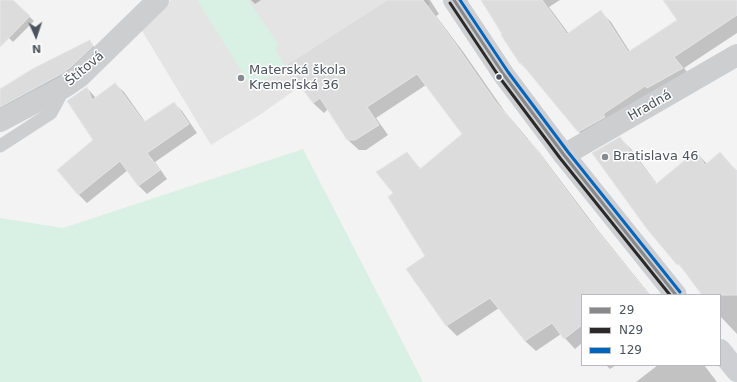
<!DOCTYPE html>
<meta charset="utf-8">
<style>
body{margin:0}
#map{position:relative;width:737px;height:382px;overflow:hidden;background:#f3f3f3;font-family:"DejaVu Sans",sans-serif}
canvas{display:block}
.legend{position:absolute;left:581px;top:294px;width:140px;height:72px;box-sizing:border-box;background:#fff;border:1px solid #b7bbbf;margin:0;padding:5px 7px;list-style:none;font-size:12px;color:#4b545e}
.legend li{display:flex;align-items:center;gap:8px;height:20px}
.legend b{width:20px;border:1px solid #b7bbbf}
.north{position:absolute;left:16px;top:16px;width:40px;height:40px;-webkit-text-stroke:3px #fff;paint-order:stroke;rotate:177deg;font-size:11px;font-weight:700;line-height:16px;text-align:center;color:#4b545e}
.north::after{content:'';display:block;margin:auto;width:14px;height:18px;background:#4b545e;clip-path:polygon(50% 0,100% 100%,50% 72%,0 100%)}
</style>
<div id="map">
<canvas width="737" height="382"></canvas>
<ul class="legend">
<li><b style="height:5px;background:#898989"></b>29</li>
<li><b style="height:5px;background:#2b2a29"></b>N29</li>
<li><b style="height:5px;background:#0065bd"></b>129</li>
</ul>
<div class="north">N</div>
</div>
<script>
const ctx = document.querySelector('canvas').getContext('2d');
ctx.lineJoin = 'round';
function fill(path, color) { ctx.fillStyle = color; ctx.fill(path, 'evenodd'); }
const poly = rows => new Path2D(rows.map(r => 'M' + r).join(''));
function trace(path, color, width, dash) { ctx.strokeStyle = color; ctx.lineWidth = width; ctx.lineCap = dash ? 'butt' : 'round'; ctx.setLineDash(dash || []); ctx.stroke(path); }
function drawText(font, color, halo, rows, align = 'center') {
  ctx.font = font + ' "DejaVu Sans",sans-serif'; ctx.lineWidth = 3; ctx.setLineDash([]); ctx.textBaseline = 'middle'; ctx.strokeStyle = halo; ctx.fillStyle = color; for (const [text, x, y, turn = 0] of rows) {
    ctx.save(); ctx.translate(x, y); ctx.rotate((+turn || 0) * Math.PI / 180); ctx.textAlign = isNaN(turn) ? turn : align; if (halo) ctx.strokeText(text, 0, 0); ctx.fillText(text, 0, 0); ctx.restore();
  }
}
fill(poly([
 [171,0,427,0,430,4,366,45,322,71,261,114,211,145,141,29]
]), '#e5e4e4');
fill(poly([
 [197,0,248,0,279,45,275,49,285,66,252,88],
 [303,149,423,382,0,382,0,218,63,228]
]), '#d9f0e4');
fill(poly([
 [0,0,12,0,34,21,13,42,9,38,0,46],
 [251,0,261,0,255,4],
 [389,0,430,0,439,14,436,16,464,53,505,112,539,152,597,229,650,295,582,295,582,343,575,349,561,334,536,351,525,341,499,308,457,336,446,325,427,257,395,193,407,154,421,169,463,134,426,85,376,118,388,135,366,150,359,150,348,140,328,109,324,113,313,103],
 [482,0,560,0,549,7,569,34,601,12,611,22,630,52,678,21,665,0,737,0,737,33,684,68,693,80,590,143,579,132,532,74,521,64,502,36,503,35],
 [90,41,97,51,64,80,0,114,0,90],
 [115,84,124,92,146,123,174,103,182,111,197,133,155,162,167,179,147,194,138,185,128,170,87,203,78,194,94,140,68,101,87,88,96,98],
 [620,138,631,149,657,184,696,152,707,164,720,153,737,171,737,334,720,316,720,295,703,295,686,273,648,228],
 [606,365,616,365,610,369],
 [658,365,704,365,717,382,636,382]
]), '#0003');
const building = poly([
 [0,0,13,0,30,16,0,47,0,0],
 [387,0,423,0,454,42,495,101,528,141,529,140,587,218,649,295,582,295,582,325,564,339,552,323,525,341,490,298,446,326,406,269,425,256,388,197,393,193,376,172,407,152,420,169,462,134,417,74,367,107,379,125,355,140,347,140,320,98,313,103,285,66,387,0],
 [481,0,542,0,567,34,601,10,628,52,677,20,663,0,737,0,737,15,674,57,683,68,647,88,645,86,603,114,605,117,578,132,521,63,520,64,501,35,502,34,481,0],
 [90,40,93,46,71,67,59,75,0,107,0,89,34,68,90,40],
 [115,83,144,122,174,102,189,124,147,153,160,170,138,186,120,161,78,195,57,170,93,140,67,101,87,87,92,100,115,83],
 [620,137,656,184,696,151,705,165,720,152,737,172,737,295,702,295,679,264,677,265,647,229,592,153,620,137]
]);
fill(building, '#dcdcdd');
trace(building, '#e4e5e6', 1);
trace(poly([
 [0,146,51,113,64,89]
]), '#cdced0', 13);
trace(poly([
 [0,121,66,86,79,77,158,0],
 [564,155,737,55]
]), '#cdced0', 22);
trace(poly([
 [454,0,504,75,564,155,676,295],
 [720,350,737,371]
]), '#cdcfd2', 22);
trace(poly([
 [454,0,504,75,564,155,676,295]
]), '#898989', 3);
trace(poly([
 [450,3,500,78,560,158,670,295]
]), '#2b2a29', 3);
trace(poly([
 [460,0,508,72,568,152,680,292]
]), '#0065bd', 3);
for (const [x, y, r, color] of [
 [499,77,3.5,"#4b545e"],
 [241,78,4,"#868c92"],
 [605,157,4,"#868c92"]
]) { const dot = new Path2D(); dot.arc(x, y, r, 0, 2 * Math.PI); ctx.fillStyle = color; ctx.fill(dot); trace(dot, '#fff', 1.5); }
drawText('13px', '#4b545e', '#fff', [
 ["Štítová",85,69,-40],
 ["Hradná",650,106,-30]
]);
drawText('13px', '#4b545e', '#fff', [
 ["Materská škola",249,71],
 ["Kremeľská 36",249,86],
 ["Bratislava 46",613,157]
], 'left');
</script>
